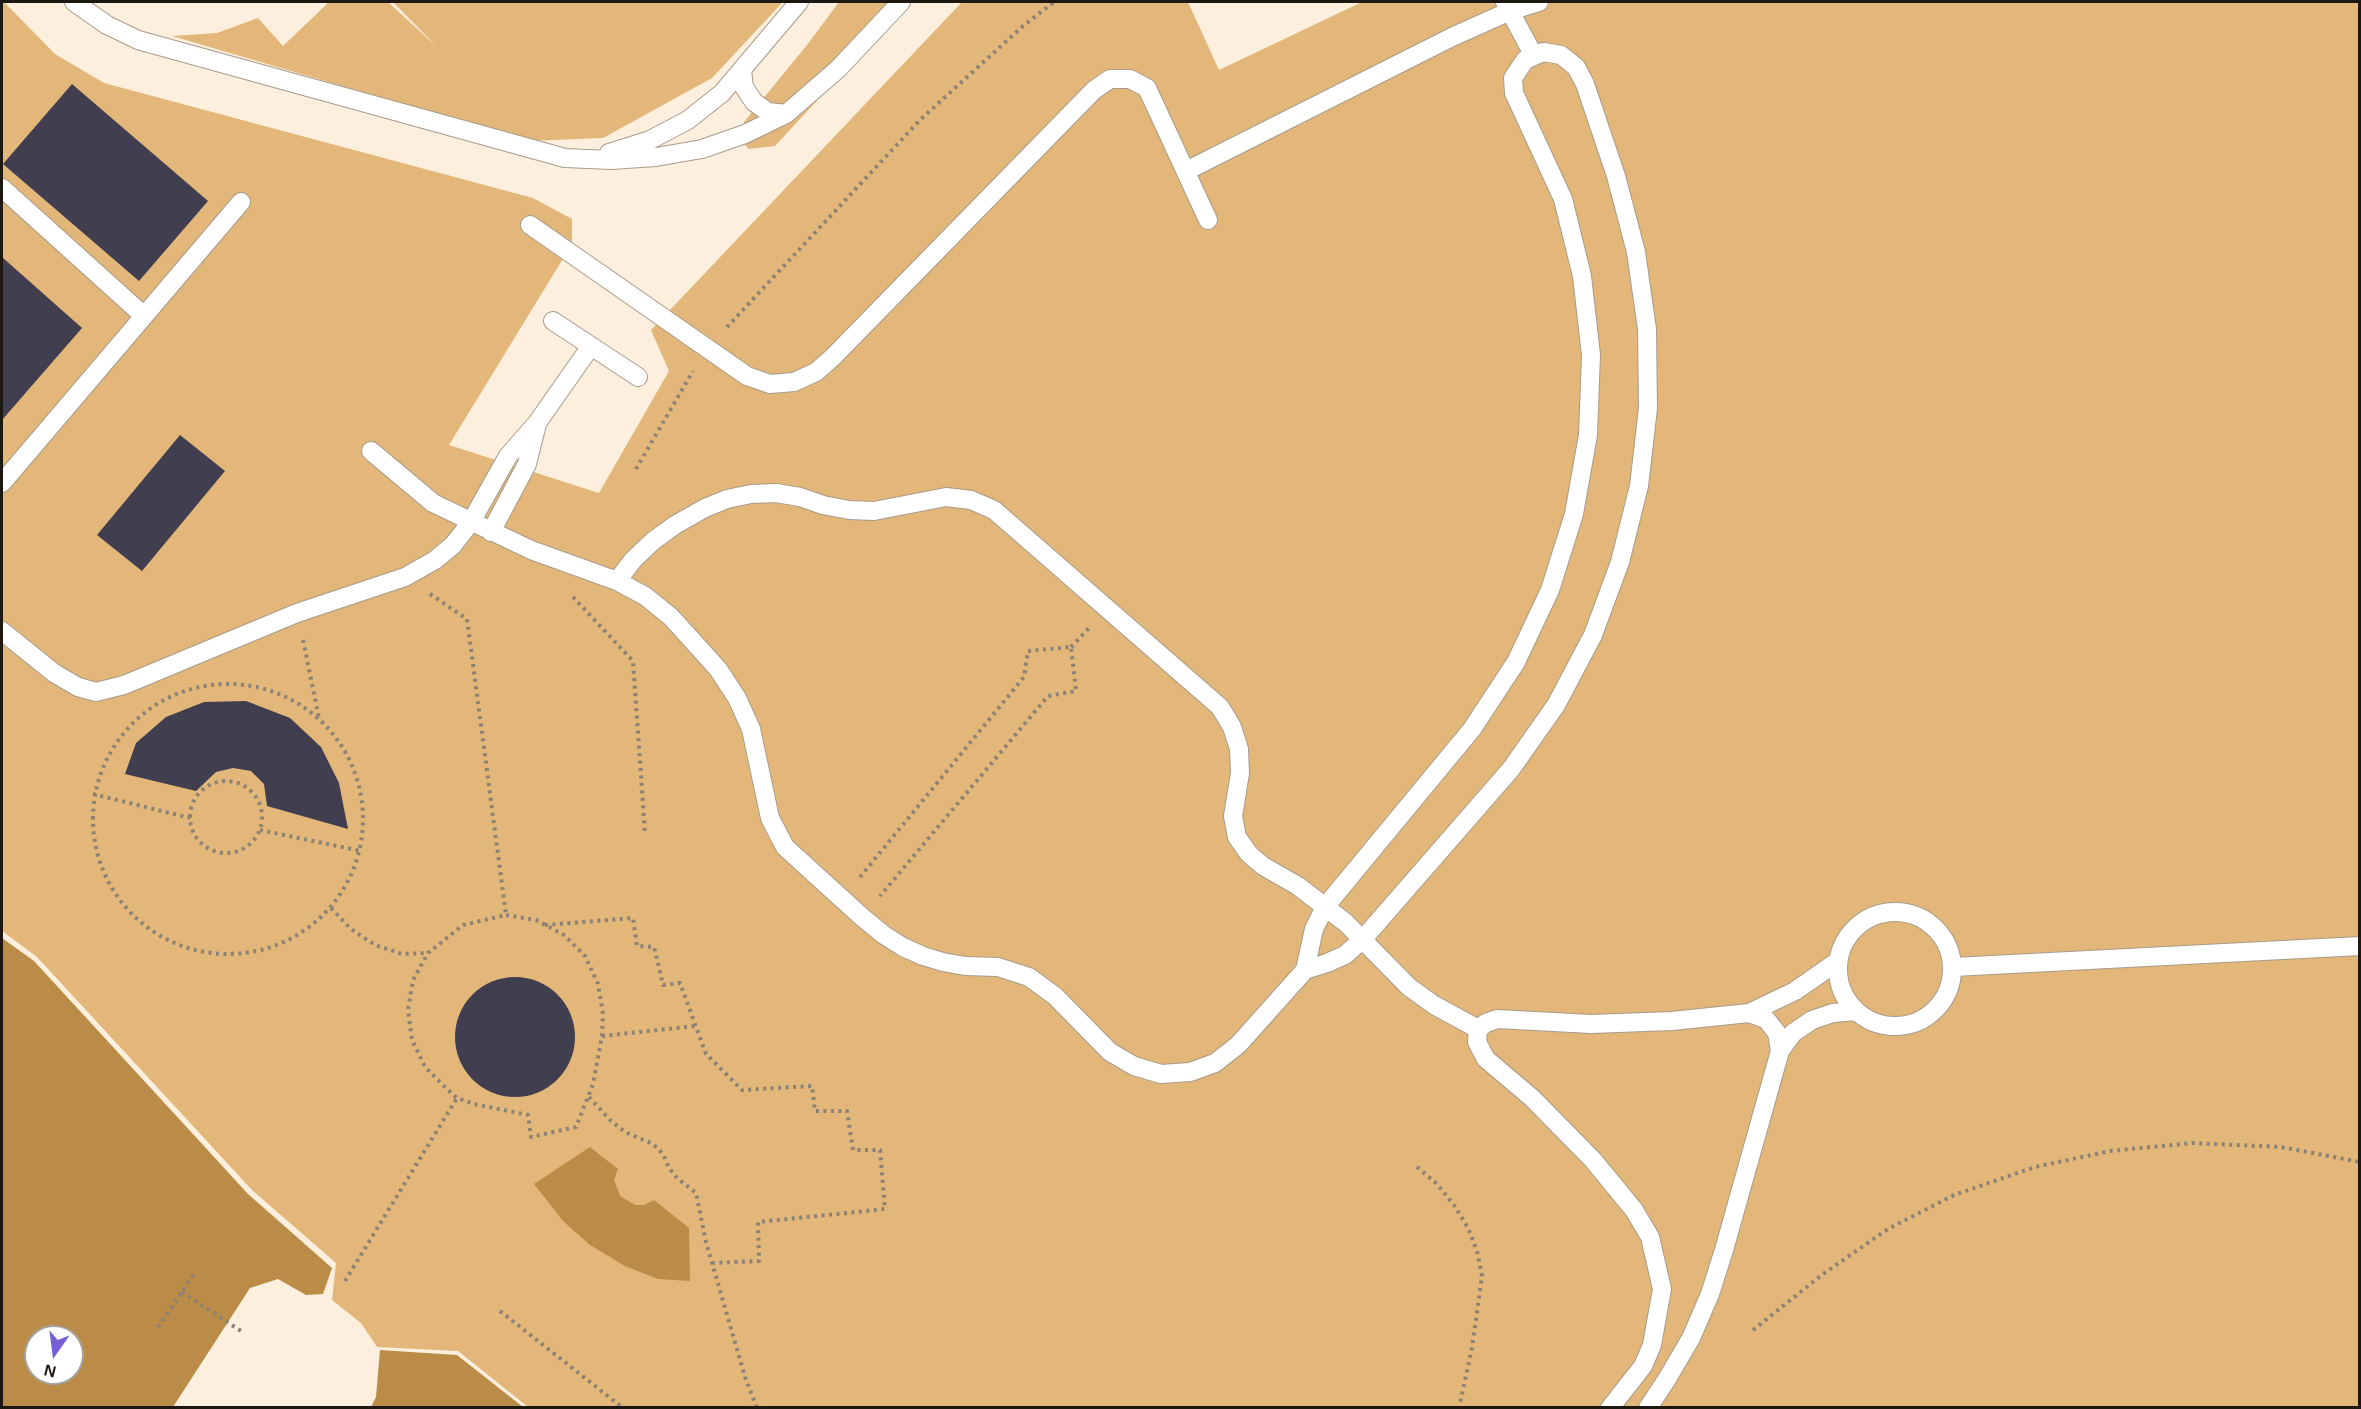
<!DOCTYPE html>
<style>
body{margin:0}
#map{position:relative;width:2361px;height:1409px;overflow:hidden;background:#fdefdd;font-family:Helvetica,sans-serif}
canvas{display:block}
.frame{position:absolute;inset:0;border:3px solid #1c1811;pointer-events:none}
.north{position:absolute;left:24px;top:1325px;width:60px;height:60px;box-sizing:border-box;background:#fff;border:2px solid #a4a3a0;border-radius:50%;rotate:194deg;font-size:16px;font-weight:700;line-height:24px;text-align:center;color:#1c1811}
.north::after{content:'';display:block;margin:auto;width:21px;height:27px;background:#7660da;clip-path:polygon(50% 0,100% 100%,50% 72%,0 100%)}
</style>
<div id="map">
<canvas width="2361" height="1409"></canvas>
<div class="frame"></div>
<div class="north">N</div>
</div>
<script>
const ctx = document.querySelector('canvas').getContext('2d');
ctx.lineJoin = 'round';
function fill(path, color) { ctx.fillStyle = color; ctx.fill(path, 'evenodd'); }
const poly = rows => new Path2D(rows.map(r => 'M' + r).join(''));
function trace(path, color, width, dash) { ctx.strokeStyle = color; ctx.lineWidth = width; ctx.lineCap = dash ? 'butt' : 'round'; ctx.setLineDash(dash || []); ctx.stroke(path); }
fill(poly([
 [2,2,4,2,55,54,104,83,533,198,572,219,572,244,449,445,599,493,669,371,651,330,962,2,1188,2,1219,70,1362,2,2359,2,2359,1407,528,1407,458,1351,377,1347,361,1323,332,1300,336,1263,252,1190,37,957,2,931],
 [329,2,388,2,437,47,393,2,783,2,712,78,603,138,529,141,172,36,217,33,258,18,283,46],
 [839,2,908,2,775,146,749,149,742,142,744,122,807,45]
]), '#e3b779');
fill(poly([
 [2,938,34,961,248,1194,332,1268,323,1294,306,1295,278,1279,250,1288,173,1407,2,1407],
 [36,1337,72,1337,72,1373,36,1373],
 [590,1147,618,1169,614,1180,620,1196,635,1205,644,1205,654,1200,689,1228,690,1281,658,1279,625,1266,590,1245,563,1221,534,1184],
 [380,1350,457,1355,523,1407,371,1407,376,1397]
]), '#bb8c47');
fill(poly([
 [72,84,208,201,139,281,3,164],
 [2,257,82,328,2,420],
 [180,435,225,471,142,571,97,535],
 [246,701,290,718,321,747,339,783,348,829,267,806,264,784,251,771,233,768,216,772,196,791,125,774,136,743,166,717,204,702],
 '455 1037a60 60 0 1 1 120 0a60 60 0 1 1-120 0Z'
]), '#403e4f');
const service = poly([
 [74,2,107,25,138,40,565,158,611,160,656,157,702,149,745,134,786,114,838,69,901,2],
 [1505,2,1534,56],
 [1543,52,1561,55,1576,67,1585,84,1616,176,1636,252,1647,329,1648,408,1639,486,1620,562,1593,635,1556,705,1511,769,1363,939,1345,955,1327,963,1305,970,1314,929,1325,907,1472,729,1516,662,1550,590,1574,514,1588,435,1591,355,1582,276,1563,199,1514,93,1513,78,1525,60,1543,52],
 [742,70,744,87,754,102,768,112,786,114],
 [609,153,650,140,688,120,722,93,799,2],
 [1186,171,1452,37,1510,11,1539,2],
 [2,188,144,316],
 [530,225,747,376,770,384,794,382,816,372,833,357,1094,90,1110,79,1130,79,1147,88,1208,220],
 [553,321,638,377],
 [371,451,433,503,531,550,617,581,645,596,671,617,718,669,737,698,751,729,770,818,785,847,862,917,884,935,903,947,923,956,943,962,965,966,998,967,1029,977,1055,996,1110,1052,1134,1066,1161,1074,1190,1072,1215,1063,1238,1045,1305,970],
 [2,483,241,202],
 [491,532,527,464,537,424],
 [617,581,633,560,653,541,675,525,705,508,727,499,751,494,776,493,800,497,823,505,849,510,874,511,946,497,971,500,994,510,1220,707,1232,727,1239,749,1240,773,1233,816,1237,837,1249,854,1263,866,1298,886,1346,923,1409,987,1434,1005,1478,1029],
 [2,631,54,673,78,687,96,692,124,685,297,613,405,577,435,560,453,545,471,522,508,456,537,423,591,346],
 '1838 969a57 57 0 1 1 114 0a57 57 0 1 1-114 0Z',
 [1953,967,2360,946],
 [1749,1013,1795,991,1838,961],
 [1780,1051,1793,1033,1812,1020,1833,1013,1856,1011],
 [1610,1408,1643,1366,1652,1345,1662,1289,1650,1237,1634,1210,1593,1160,1532,1098,1486,1059,1477,1042,1478,1029,1486,1023,1497,1019,1591,1024,1672,1021,1749,1013,1766,1019,1777,1033,1780,1051,1724,1250,1710,1294,1691,1338,1667,1379,1648,1408]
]);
trace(service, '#a89b8a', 20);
trace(poly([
 [727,327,920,120,1023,26,1054,2],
 [636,469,693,371],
 [430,594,467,619,506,915],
 [573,597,633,661,645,833],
 [303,640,319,718],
 [1071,647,1089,628],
 '93 819a135 135 0 1 1 270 0a135 135 0 1 1-270 0Z',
 '190 817a36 36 0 1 1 72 0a36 36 0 1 1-72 0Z',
 [93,794,190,818],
 [260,830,361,851],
 [860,877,1024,677,1028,651,1071,647,1076,691,1048,696,880,896],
 [331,908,351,929,375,945,402,954,428,953],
 [506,915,536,920,564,935,585,956,598,984,603,1014,602,1036,593,1084,576,1127,531,1137,528,1115,474,1104,457,1098,447,1089,425,1067,412,1040,408,1010,413,980,428,953,463,925,506,915],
 [545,925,633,918,637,946,654,947,663,985,680,983,706,1054,742,1090,812,1086,815,1111,847,1111,853,1150,880,1150,885,1209,758,1222,759,1261,713,1263],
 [602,1036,695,1026],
 [589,1097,611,1121,625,1132,653,1144,663,1154,669,1168,677,1178,696,1193,706,1242,745,1377,757,1408],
 [1417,1167,1437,1184,1454,1205,1468,1228,1477,1251,1482,1276,1472,1348,1459,1408],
 [345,1281,457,1098],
 [182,1292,241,1331],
 [500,1311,623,1408],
 [158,1327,196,1271],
 [1753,1330,1823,1274,1888,1229,1954,1195,2035,1167,2110,1151,2192,1143,2281,1147,2360,1162]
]), '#8b8275', 4, [3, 4.5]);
trace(service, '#fff', 18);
</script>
